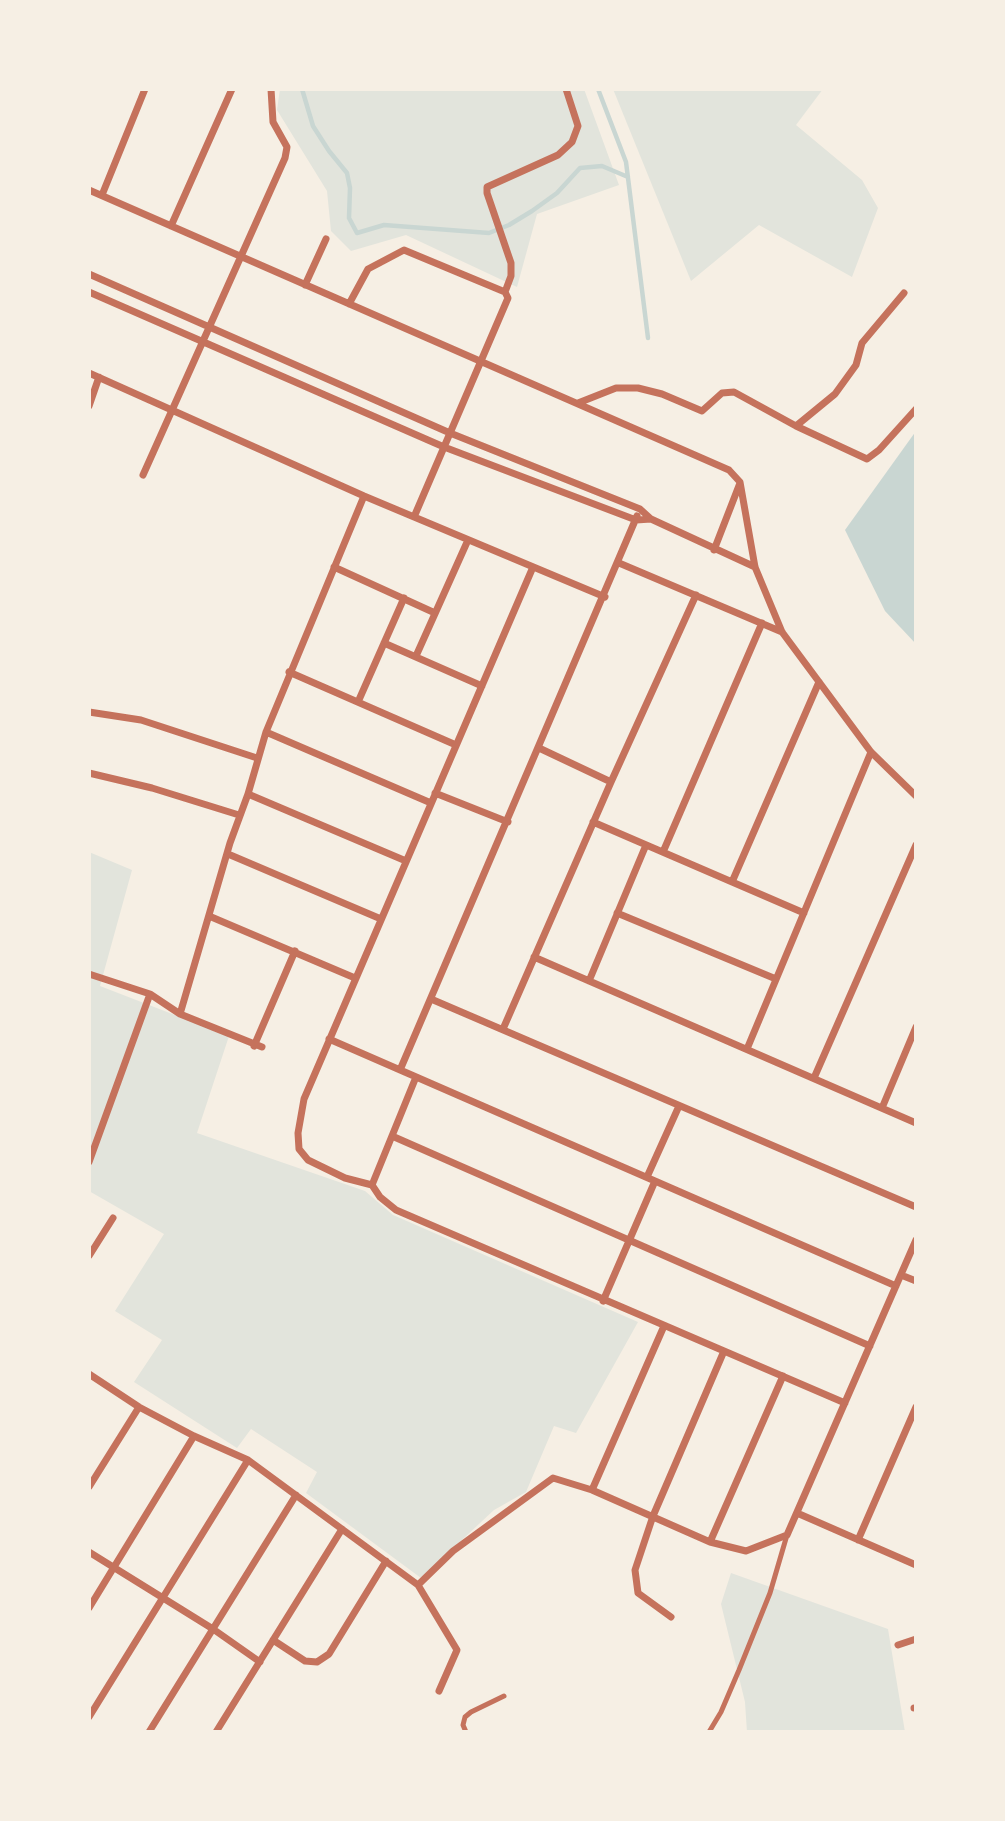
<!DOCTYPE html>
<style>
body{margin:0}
#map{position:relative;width:1005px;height:1821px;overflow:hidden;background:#f6efe4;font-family:"Exo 2",sans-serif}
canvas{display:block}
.frame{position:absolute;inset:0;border:91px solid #f6efe4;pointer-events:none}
</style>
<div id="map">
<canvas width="1005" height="1821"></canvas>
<div class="frame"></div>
</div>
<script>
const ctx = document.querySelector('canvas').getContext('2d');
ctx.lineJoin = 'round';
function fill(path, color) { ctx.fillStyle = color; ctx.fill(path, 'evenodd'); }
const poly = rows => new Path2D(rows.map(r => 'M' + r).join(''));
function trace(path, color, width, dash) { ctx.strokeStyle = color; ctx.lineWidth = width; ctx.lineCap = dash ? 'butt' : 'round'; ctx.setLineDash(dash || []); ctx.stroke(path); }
fill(poly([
 [280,89,584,89,619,185,537,214,517,287,406,235,351,251,331,231,327,191,277,110],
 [613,89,823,89,796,125,862,180,878,208,852,277,759,225,691,281],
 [89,852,132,870,100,986,229,1036,197,1133,365,1191,393,1215,638,1322,576,1433,554,1426,526,1492,494,1510,421,1578,306,1493,317,1472,251,1429,237,1448,134,1382,162,1340,115,1311,164,1234,89,1191],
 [731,1573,888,1629,905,1732,747,1732,745,1702,721,1604]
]), '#e2e4dc');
fill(poly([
 [916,431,916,644,885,611,845,530]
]), '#c9d6d2');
trace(poly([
 [302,89,313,126,329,151,347,173,350,188,349,218,357,233,384,225,489,233,509,225,532,211,557,193,580,168,602,166,628,177],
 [598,89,626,162,648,338]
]), '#c9d6d2', 4.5);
trace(poly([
 [466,1732,463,1725,465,1717,471,1712,504,1696],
 [709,1732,721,1712,739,1670,770,1593,787,1535]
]), '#c5725c', 5);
trace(poly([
 [89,190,729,470,740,482,755,567,782,632,871,752,916,796],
 [102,195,145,89],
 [171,226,232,89],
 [89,274,450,433,640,509,651,519,636,520,444,447,89,292],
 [305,285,326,239],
 [505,292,511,276,511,263,487,193,487,187,558,155,572,142,578,126,566,89],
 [349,304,368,269,404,250,505,292],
 [89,373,364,496,605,597],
 [578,403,616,388,638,388,662,394,702,411,722,393,734,392,796,426,867,459,879,450,916,409],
 [89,406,99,377],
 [796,426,835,394,856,365,862,343,904,293],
 [143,475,285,158,287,147,273,122,271,89],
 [414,517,508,298,505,292],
 [651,519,755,567],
 [714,550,740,483],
 [619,563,782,632],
 [334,567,435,613],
 [384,643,482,686],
 [416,656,468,540],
 [289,672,456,745],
 [358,702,404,598],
 [89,712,141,720,257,758],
 [266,732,431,803],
 [539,748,611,782],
 [89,773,152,788,239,815],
 [435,793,508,822],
 [248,794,406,861],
 [593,822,804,913],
 [663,852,762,623],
 [228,854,381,919],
 [732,882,819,682],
 [617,913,776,979],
 [209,916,355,978],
 [534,957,916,1123],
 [89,974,150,994,180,1014,262,1047],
 [589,981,646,845],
 [431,999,916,1207],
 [180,1014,230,843,248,794,266,732,364,496],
 [503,1029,611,782,696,595],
 [329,1039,896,1286],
 [254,1046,295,951],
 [747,1049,871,752],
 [400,1070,637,516],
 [814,1078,916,845],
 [882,1108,916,1027],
 [392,1136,870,1346],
 [89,1162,150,994],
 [647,1177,679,1106],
 [372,1185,345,1178,308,1160,299,1149,298,1133,304,1099,533,567],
 [372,1185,380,1197,396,1210,845,1403],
 [372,1185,416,1077],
 [89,1256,113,1218],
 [901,1275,916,1281],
 [603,1301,655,1181],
 [89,1374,139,1407,194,1436,248,1460,418,1585,457,1650,439,1691],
 [89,1487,139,1407],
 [592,1490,664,1326],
 [797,1513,916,1565],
 [858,1540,916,1407],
 [710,1542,783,1376],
 [89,1552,213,1629,260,1662],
 [418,1585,453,1551,553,1478,592,1490,710,1542,746,1551,787,1535,916,1240],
 [89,1608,194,1436],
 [671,1617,638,1593,635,1570,653,1516,724,1351],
 [273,1640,305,1661,317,1662,329,1654,386,1561],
 [898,1645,916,1639],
 [914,1708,916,1708],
 [89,1717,248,1460],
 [149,1732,296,1495],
 [216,1732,342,1529]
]), '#c5725c', 7);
</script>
